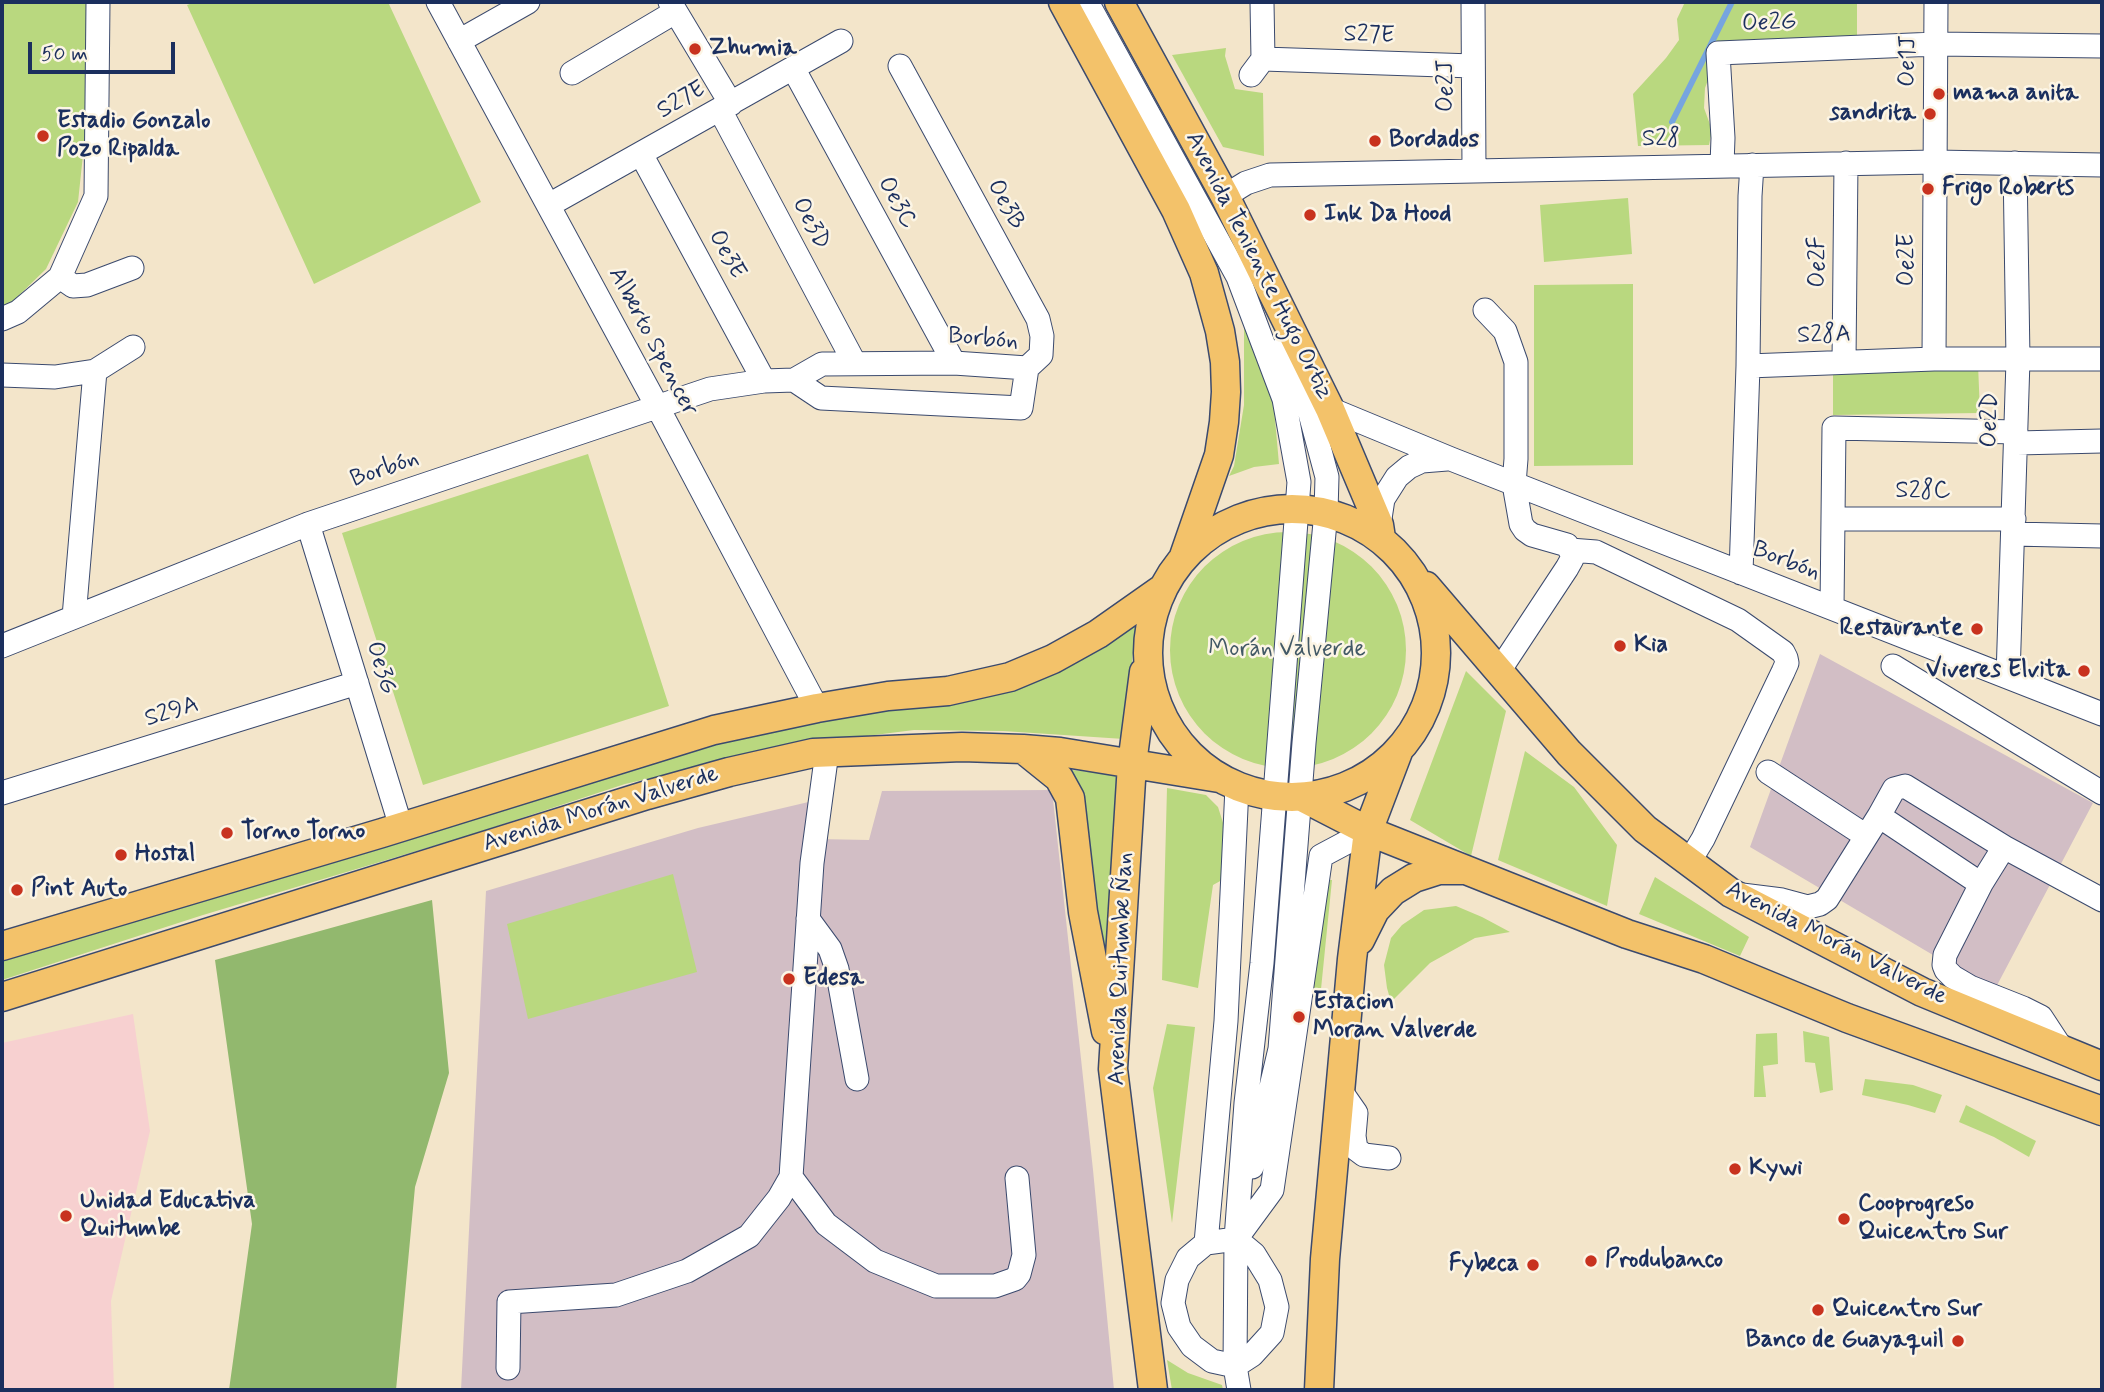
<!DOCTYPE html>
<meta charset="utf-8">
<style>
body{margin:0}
#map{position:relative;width:2104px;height:1392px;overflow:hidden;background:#f3e5ca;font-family:Mynerve,sans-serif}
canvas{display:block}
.frame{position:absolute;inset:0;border:4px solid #1b2f5e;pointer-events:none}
.scale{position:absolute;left:28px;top:42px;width:147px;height:32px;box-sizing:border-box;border:4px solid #1b2f5e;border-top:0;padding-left:9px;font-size:21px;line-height:24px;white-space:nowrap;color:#1b2f5e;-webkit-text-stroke:5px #fcf5e5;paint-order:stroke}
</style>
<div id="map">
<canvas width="2104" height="1392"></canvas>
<div class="frame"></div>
<div class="scale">50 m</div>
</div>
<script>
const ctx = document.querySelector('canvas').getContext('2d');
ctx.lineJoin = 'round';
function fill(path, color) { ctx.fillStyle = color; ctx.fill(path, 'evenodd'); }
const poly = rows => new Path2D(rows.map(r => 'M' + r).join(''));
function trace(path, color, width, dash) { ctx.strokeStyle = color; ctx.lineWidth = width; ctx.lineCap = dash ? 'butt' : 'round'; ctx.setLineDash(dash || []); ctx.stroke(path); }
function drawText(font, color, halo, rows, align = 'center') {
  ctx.font = font + ' Mynerve,sans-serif'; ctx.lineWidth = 5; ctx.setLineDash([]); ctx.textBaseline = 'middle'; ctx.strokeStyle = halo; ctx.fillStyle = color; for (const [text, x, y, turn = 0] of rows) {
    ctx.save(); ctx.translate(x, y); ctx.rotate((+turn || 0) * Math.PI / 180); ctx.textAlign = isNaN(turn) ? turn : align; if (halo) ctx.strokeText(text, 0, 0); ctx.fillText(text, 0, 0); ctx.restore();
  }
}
fill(poly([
 [133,1014,150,1131,111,1301,114,1390,2,1390,2,1043]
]), '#f7d0d0');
fill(poly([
 [1820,654,2093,803,1994,991,1750,847],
 [1052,790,1093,1170,1114,1390,461,1390,486,891,698,828,817,800,817,839,869,840,882,791]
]), '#d2bec5');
fill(poly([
 [2,2,90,2,92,70,78,202,46,269,9,305,2,307],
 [195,2,388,2,481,202,314,284,187,5],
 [1685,2,1857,2,1857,38,1718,53,1705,88,1704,108,1712,130,1709,145,1638,146,1633,94,1666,58,1679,40,1677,19],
 [1226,48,1225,56,1235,89,1263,93,1264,156,1223,147,1172,55],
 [1628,198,1632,254,1544,262,1540,205],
 [1633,284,1633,465,1534,466,1534,285],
 [1244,322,1273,397,1279,464,1254,467,1229,476,1234,466,1244,405],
 [1978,364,1980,413,1833,415,1833,368],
 [588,454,669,706,423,785,342,533],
 '1170 650a118 118 0 1 1 236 0a118 118 0 1 1-236 0Z',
 [1136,624,1124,739,1003,731,914,730,803,744,625,784,470,835,203,915,2,980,2,961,587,776,767,729,1011,691,1060,671,1100,650],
 [1466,671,1506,711,1471,856,1410,820],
 [1525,751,1574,787,1617,845,1607,906,1498,860],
 [1072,770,1120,775,1108,992],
 [1167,788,1206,795,1218,807,1225,829,1222,880,1213,885,1198,988,1162,980],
 [673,874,697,972,528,1019,507,924],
 [1655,877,1749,937,1740,956,1639,914],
 [1326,880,1332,880,1320,999,1310,996],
 [1456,906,1482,917,1510,932,1475,938,1430,963,1391,1002,1387,988,1384,965,1391,938,1402,925,1424,910],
 [1167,1024,1195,1027,1172,1223,1153,1088],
 [1803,1031,1829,1037,1833,1090,1820,1093,1815,1063,1805,1062],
 [1777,1033,1778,1064,1763,1066,1766,1097,1754,1097,1756,1034],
 [1865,1079,1913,1085,1942,1095,1935,1113,1908,1105,1862,1095],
 [1966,1105,2036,1141,2029,1157,1994,1137,1959,1122],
 [1167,1360,1188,1373,1222,1385,1223,1390,1172,1390]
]), '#b9d87f');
fill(poly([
 [432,900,449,1073,415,1187,396,1390,229,1390,252,1224,215,960]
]), '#92b86e');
trace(poly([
 [1672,122,1732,2]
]), '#76a5df', 6);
const minor = poly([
 [438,2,657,406,817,708],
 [670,2,731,104],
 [1087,2,1238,277,1284,399,1299,482,1262,963,1246,1103,1236,1239,1235,1366,1239,1390],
 [1473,2,1474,170],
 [459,41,528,2],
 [1263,59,1473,66],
 [900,66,1038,319,1042,336,1041,355,1027,368],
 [793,68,954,363],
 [572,73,675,12],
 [1251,75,1263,59,1262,2],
 [720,110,854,362],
 [641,154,764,381],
 [1722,165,1723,138,1718,53,1936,44,2102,46],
 [1225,196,1246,183,1270,175,1935,162,2102,165],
 [549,205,841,41],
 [60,277,73,286,87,285,132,268],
 [1485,310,1505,331,1516,362,1516,459,1514,484,1521,524,1525,530,1532,535,1567,545,1572,554,1572,559,1567,568,1499,671],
 [2,319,18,312,60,277,96,196,98,2],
 [1934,359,1936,2],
 [1844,361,1846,163],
 [1748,366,1934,359,2102,359],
 [2,375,55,377,95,371,133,347],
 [794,380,821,398,1021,408,1027,368],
 [1330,409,1451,459,2102,714],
 [2017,443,2102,441],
 [1833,519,2014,519],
 [308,524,401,827],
 [1379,525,1383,499,1397,477,1409,467,1422,461,1447,459],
 [2013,534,2102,536],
 [1570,550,1596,552,1738,620,1783,652,1786,658,1787,663,1783,672,1703,839,1689,862],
 [1741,573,1748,366,1750,196,1752,165],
 [1832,608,1834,428,2016,432],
 [74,617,95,371],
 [2,646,308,524,710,389,764,381,794,380,822,364,954,363,1027,368],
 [1893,666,2102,793],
 [2008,677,2018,360,2015,163],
 [1768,772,1866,836],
 [2,793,357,683],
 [1879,816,1894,789,1905,786,2004,847,1981,884],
 [2004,847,2102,900],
 [1742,895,1782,900,1808,907,1820,904,1827,899,1879,816,1981,884,1945,955,1944,965,1946,970,1953,977,1970,987,2023,1008,2041,1017,2062,1049],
 [808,919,830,949,837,969,857,1079],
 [1340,1090,1356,1113,1354,1136,1356,1149,1364,1155,1389,1158],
 [1252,1167,1280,1049,1304,743,1326,512,1327,477,1304,391,1285,345],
 [791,1177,826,1224,875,1261,936,1286,995,1286,1015,1279,1019,1274,1024,1255,1017,1178],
 [1236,1239,1254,1254,1270,1280,1277,1307,1272,1333,1252,1355,1235,1366,1212,1361,1192,1346,1179,1327,1173,1303,1177,1280,1188,1258,1206,1243,1236,1239,1272,1190,1321,856,1368,831],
 [1206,1243,1226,1021,1237,787],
 [508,1368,509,1302,616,1295,687,1271,749,1236,779,1198,791,1177,812,863,827,752]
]);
const major = poly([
 [1063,2,1176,210,1204,273,1220,331,1225,362,1226,392,1224,422,1219,455,1184,556],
 [1119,2,1225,196,1330,409,1379,525,1381,538],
 '1148 653a144 144 0 1 1 288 0a144 144 0 1 1-288 0Z',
 [1426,586,1569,753,1645,829,1731,893,1922,992,2102,1066],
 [1144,672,1132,764,1113,1069,1153,1390],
 [1023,749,1059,778,1070,798,1083,912,1106,1031],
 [1302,797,1368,831,1627,934,1704,959,1847,1018,2102,1111],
 [1360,940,1375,910,1393,891,1414,878,1439,870,1463,870],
 [2,946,382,833,714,730,817,708,888,696,948,691,1010,677,1053,659,1098,634,1162,589],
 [2,997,647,795,729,772,813,753,962,747,1023,749,1060,752,1219,778],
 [1319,1390,1325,1259,1352,959,1368,831,1398,752]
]);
trace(minor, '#3b4a6e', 25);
trace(major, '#3b4a6e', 31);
trace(minor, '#fff', 23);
trace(major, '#f3c26a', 28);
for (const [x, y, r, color] of [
 [695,49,7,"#c8321e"],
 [1939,94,7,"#c8321e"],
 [1930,114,7,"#c8321e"],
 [43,136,7,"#c8321e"],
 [1375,141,7,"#c8321e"],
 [1928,189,7,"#c8321e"],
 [1310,215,7,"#c8321e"],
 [1977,629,7,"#c8321e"],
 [1620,646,7,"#c8321e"],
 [2084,671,7,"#c8321e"],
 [227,833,7,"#c8321e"],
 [121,855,7,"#c8321e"],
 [17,890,7,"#c8321e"],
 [789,979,7,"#c8321e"],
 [1299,1017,7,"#c8321e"],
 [1735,1169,7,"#c8321e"],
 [66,1216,7,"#c8321e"],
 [1844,1219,7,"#c8321e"],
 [1591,1261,7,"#c8321e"],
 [1533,1265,7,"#c8321e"],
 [1818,1310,7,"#c8321e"],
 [1958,1341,7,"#c8321e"]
]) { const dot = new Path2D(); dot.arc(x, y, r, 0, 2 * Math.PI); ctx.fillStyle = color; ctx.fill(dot); trace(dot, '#fcf5e5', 2.5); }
drawText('24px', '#1b2f5e', '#fcf5e5', [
 ["Oe2G",1769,24,-2],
 ["S27E",1369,36,2],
 ["Oe1J",1909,61,-89],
 ["Oe2J",1447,86,-90],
 ["S27E",682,101,-30],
 ["S28",1661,140,-1],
 ["Oe3C",896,203,61],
 ["Oe3B",1005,205,61],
 ["Oe3D",810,224,62],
 ["Oe3E",726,255,61],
 ["Oe2E",1908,260,-90],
 ["Oe2F",1819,262,-90],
 ["Avenida Teniente Hugo Ortiz",1258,266,63],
 ["S28A",1824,336,-2],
 ["Borbón",983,340,5],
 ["Alberto Spencer",652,342,62],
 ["Oe2D",1991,420,-89],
 ["Borbón",385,470,-19],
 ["S28C",1923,492],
 ["Borbón",1786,562,21],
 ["Oe3G",380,668,73],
 ["S29A",172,713,-17],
 ["Avenida Morán Valverde",601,810,-17],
 ["Avenida Morán Valverde",1836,944,27],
 ["Avenida Quitumbe Ñan",1122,969,-88]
]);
drawText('bold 24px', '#1b2f5e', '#fcf5e5', [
 ["Zhumia",709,49],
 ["mama anita",1953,94],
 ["sandrita",1916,114,"right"],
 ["Estadio Gonzalo",57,122],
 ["Pozo Ripalda",57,150],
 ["Bordados",1389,141],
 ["Frigo Roberts",1942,189],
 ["Ink Da Hood",1324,215],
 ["Restaurante",1963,629,"right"],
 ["Kia",1634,646],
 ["Viveres Elvita",2070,671,"right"],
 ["Torno Torno",241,833],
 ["Hostal",135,855],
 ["Pint Auto",31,890],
 ["Edesa",803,979],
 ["Estacion",1313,1003],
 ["Moran Valverde",1313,1031],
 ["Kywi",1749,1169],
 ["Unidad Educativa",80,1202],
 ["Quitumbe",80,1230],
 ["Cooprogreso",1858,1205],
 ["Quicentro Sur",1858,1233],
 ["Produbanco",1605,1261],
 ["Fybeca",1519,1265,"right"],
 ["Quicentro Sur",1832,1310],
 ["Banco de Guayaquil",1944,1341,"right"]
], 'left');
drawText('24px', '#425966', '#fcf5e5', [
 ["Morán Valverde",1287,650]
]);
</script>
